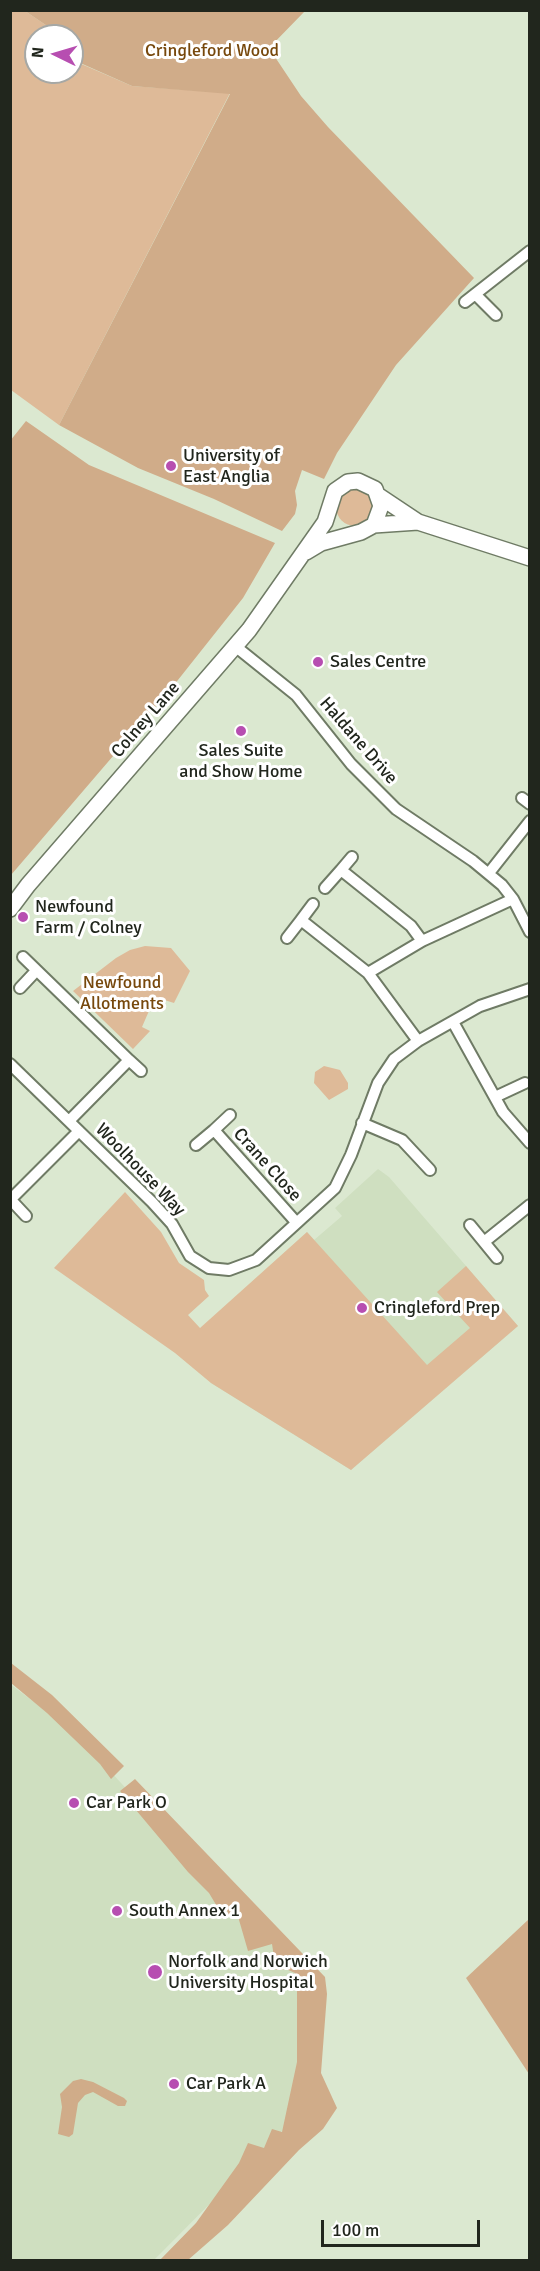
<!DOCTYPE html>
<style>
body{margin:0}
#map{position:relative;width:540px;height:2271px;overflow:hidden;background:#dbe8d0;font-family:Signika,sans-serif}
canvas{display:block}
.frame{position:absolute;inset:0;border:12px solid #21261d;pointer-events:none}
.north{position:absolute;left:24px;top:24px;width:60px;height:60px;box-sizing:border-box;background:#fff;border:2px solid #a6a8a5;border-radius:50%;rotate:275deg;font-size:16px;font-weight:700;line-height:24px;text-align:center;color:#21261d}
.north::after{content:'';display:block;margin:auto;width:21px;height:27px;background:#b74eb1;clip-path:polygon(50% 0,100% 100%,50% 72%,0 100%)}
.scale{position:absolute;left:321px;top:2220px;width:159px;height:27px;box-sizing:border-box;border:3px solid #21261d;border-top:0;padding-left:8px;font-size:18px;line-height:21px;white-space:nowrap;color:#21261d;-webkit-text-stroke:4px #fff;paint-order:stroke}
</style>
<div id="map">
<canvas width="540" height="2271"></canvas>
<div class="frame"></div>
<div class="north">N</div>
<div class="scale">100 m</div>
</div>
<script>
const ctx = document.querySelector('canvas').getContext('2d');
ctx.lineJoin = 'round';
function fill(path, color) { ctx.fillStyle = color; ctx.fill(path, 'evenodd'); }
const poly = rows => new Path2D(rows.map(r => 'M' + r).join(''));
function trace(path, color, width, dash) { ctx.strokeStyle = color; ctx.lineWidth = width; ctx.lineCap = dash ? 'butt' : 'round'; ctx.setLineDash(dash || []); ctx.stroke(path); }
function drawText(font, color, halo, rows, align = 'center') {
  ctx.font = font + ' Signika,sans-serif'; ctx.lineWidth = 6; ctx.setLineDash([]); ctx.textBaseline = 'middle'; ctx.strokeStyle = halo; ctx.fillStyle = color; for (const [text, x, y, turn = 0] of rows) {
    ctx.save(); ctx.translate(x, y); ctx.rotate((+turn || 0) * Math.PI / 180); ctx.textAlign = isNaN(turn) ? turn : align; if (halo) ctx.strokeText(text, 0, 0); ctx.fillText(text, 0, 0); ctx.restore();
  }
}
fill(poly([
 [378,1169,389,1177,518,1326,351,1470,211,1383,200,1329,307,1232,314,1240,342,1216,335,1208],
 [10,1684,74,1732,145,1809,203,1879,306,1977,291,2122,154,2260,11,2260]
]), '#cfdfc0');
fill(poly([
 [10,11,25,11,62,36,36,36,36,72,72,72,72,52,79,63,132,86,230,93,59,425,11,390],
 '336 507a19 19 0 1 1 38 0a19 19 0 1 1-38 0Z',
 [145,946,171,948,190,971,174,1003,155,997,142,1027,150,1031,133,1049,73,991,116,958,130,950],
 [324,1066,340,1070,348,1083,348,1089,329,1100,314,1083,315,1072],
 [125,1192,161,1232,179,1263,204,1280,205,1290,209,1296,188,1315,200,1328,307,1232,427,1365,470,1328,437,1292,466,1266,518,1326,351,1470,211,1383,175,1353,54,1268]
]), '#deba98');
fill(poly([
 [25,11,305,11,269,48,301,96,328,127,474,278,396,365,337,453,324,479,302,470,295,491,297,505,295,514,282,531,214,499,138,468,59,425,230,94,132,86,78,62,72,52,72,36,62,36],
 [26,421,89,465,275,543,243,598,174,685,11,875,10,441],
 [11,1663,52,1695,124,1766,111,1779,100,1764,47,1713,11,1683],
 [135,1779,325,1977,327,1994,321,2073,337,2108,323,2129,299,2150,228,2225,188,2260,160,2260,196,2223,239,2163,248,2143,264,2148,272,2129,282,2132,297,2062,297,1981,295,1973,286,1969,276,1970,272,1944,248,1951,237,1913,229,1916,225,1905,218,1908,209,1893,188,1872,120,1791],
 [529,1919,529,2074,466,1978],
 [81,2079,93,2082,124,2098,127,2101,125,2106,118,2106,93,2092,85,2095,78,2103,73,2134,69,2137,58,2134,62,2107,60,2094,73,2081]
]), '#d0ac89');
const street = poly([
 [475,294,496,315],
 [465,302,530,251],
 [235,646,296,695,351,764,396,809,473,861,502,885,513,899,530,932],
 [522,798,530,804],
 [352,857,341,870,411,926,422,941],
 [489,873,530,821],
 [325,888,341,870],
 [313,904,301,920,368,973],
 [287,938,301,920],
 [23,957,129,1060],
 [20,988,36,971],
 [453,1022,503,1112,530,1143],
 [418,1041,368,973,422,941,513,899],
 [10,1064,152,1202,172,1224,190,1256,209,1268,229,1270,256,1260,335,1188,351,1155,378,1083,394,1059,418,1041,480,1006,530,989],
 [495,1097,525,1083],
 [69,1121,129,1060,141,1071],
 [362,1123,402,1140,430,1170],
 [214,1130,230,1115],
 [196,1145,214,1130,296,1222],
 [10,1200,79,1131],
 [11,1200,26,1216],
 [470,1225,497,1258],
 [484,1242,530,1205]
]);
const secondary = poly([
 [379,496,418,522,530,558],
 [374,525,418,522],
 [10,909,28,885,249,630,325,522,335,491,348,482,358,481,375,489,381,506,374,525,361,532,321,543,306,552]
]);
trace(street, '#6f7b65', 14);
trace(secondary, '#6f7b65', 18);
trace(street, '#fff', 10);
trace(secondary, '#fff', 15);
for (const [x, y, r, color] of [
 [171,466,6,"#b74eb1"],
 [318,662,6,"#b74eb1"],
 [241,731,6,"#b74eb1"],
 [23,917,6,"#b74eb1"],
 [362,1308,6,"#b74eb1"],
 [74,1803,6,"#b74eb1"],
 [117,1911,6,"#b74eb1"],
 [155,1972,8,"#b74eb1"],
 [174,2084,6,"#b74eb1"]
]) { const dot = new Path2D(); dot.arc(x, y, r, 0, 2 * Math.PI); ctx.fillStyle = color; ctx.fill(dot); trace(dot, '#fff', 2); }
drawText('18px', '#77480c', '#fff', [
 ["Cringleford Wood",212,51],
 ["Newfound",122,983],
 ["Allotments",122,1004]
]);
drawText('18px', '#21261d', '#fff', [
 ["University of",183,456],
 ["East Anglia",183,477],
 ["Sales Centre",330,662],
 ["Sales Suite",241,751,"center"],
 ["and Show Home",241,772,"center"],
 ["Newfound",35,907],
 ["Farm / Colney",35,928],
 ["Cringleford Prep",374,1308],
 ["Car Park O",86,1803],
 ["South Annex 1",129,1911],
 ["Norfolk and Norwich",168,1962],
 ["University Hospital",168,1983],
 ["Car Park A",186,2084]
], 'left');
drawText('18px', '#21261d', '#fff', [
 ["Colney Lane",146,720,-49],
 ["Haldane Drive",358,741,49],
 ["Crane Close",267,1165,48],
 ["Woolhouse Way",140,1170,46]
]);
</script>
